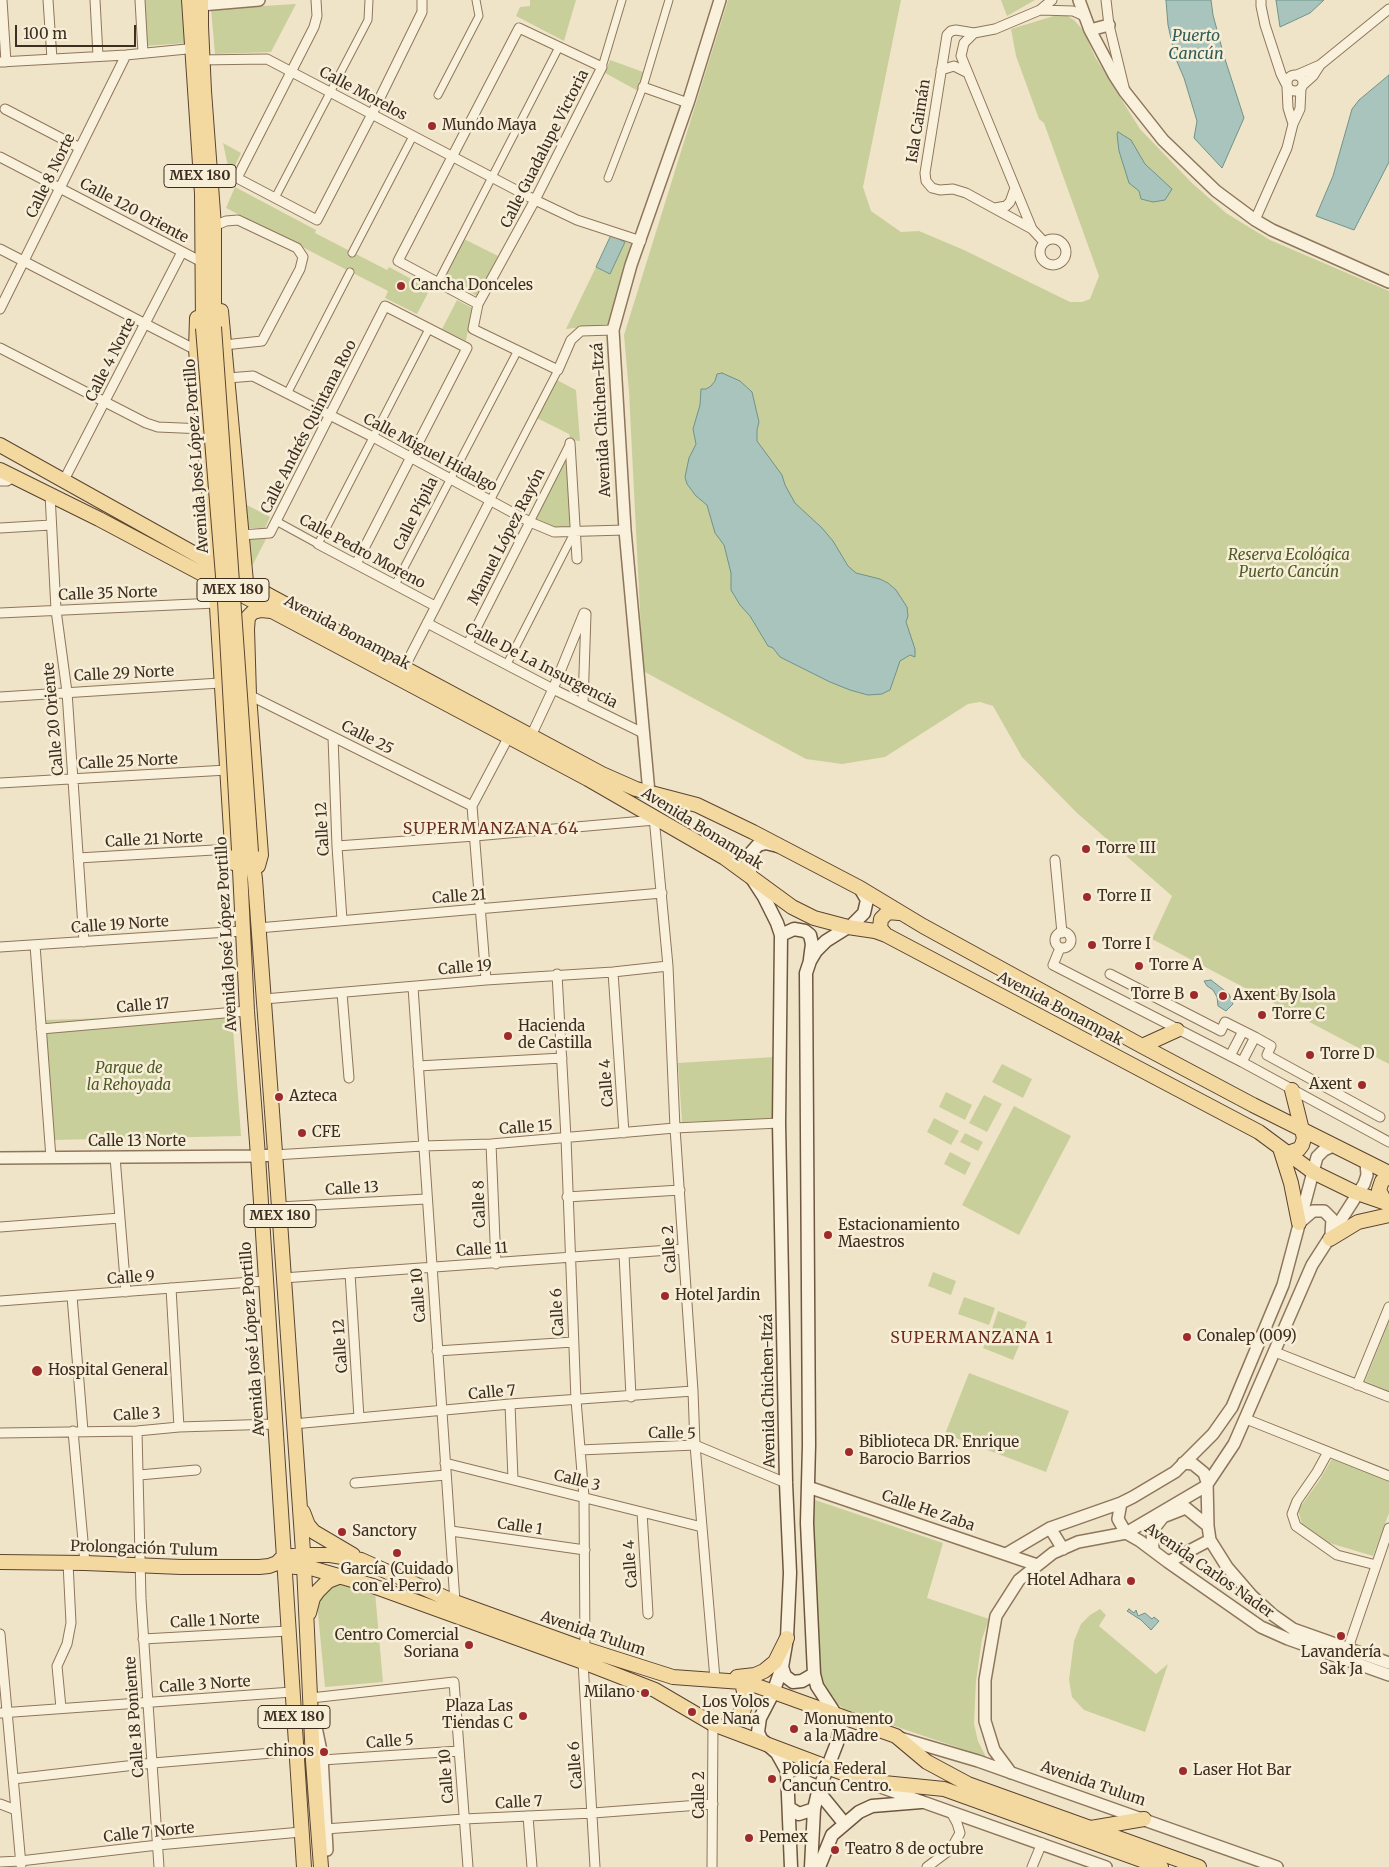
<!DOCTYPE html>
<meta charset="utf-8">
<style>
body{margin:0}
#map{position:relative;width:1389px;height:1867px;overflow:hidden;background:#f0e4c8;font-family:Merriweather,serif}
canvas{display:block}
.scale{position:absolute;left:15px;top:25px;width:121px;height:22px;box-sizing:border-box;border:2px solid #3d2e20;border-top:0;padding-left:6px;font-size:15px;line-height:18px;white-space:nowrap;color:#3d2e20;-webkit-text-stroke:4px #f7eed8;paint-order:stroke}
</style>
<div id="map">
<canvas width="1389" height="1867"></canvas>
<div class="scale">100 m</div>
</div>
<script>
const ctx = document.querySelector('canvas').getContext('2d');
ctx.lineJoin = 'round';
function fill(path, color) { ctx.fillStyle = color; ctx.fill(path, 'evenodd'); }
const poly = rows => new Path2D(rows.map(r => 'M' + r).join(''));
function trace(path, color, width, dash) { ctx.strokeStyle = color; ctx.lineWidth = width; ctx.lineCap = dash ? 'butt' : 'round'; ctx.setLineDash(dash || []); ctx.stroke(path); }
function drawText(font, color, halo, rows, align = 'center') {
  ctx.font = font + ' Merriweather,serif'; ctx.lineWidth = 5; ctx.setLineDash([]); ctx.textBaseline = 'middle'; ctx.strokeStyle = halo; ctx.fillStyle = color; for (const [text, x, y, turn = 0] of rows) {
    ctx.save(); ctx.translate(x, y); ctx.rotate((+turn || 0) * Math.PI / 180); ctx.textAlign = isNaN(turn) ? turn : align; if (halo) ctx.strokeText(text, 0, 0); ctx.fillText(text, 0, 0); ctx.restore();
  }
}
fill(poly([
 [143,0,183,0,186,43,146,46],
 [530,0,576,0,564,41,516,16,520,7,530,6],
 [728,0,901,0,863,187,871,211,901,232,919,231,964,250,1070,302,1082,302,1090,299,1099,276,1044,123,1039,119,1016,56,1011,29,1057,15,1066,15,1074,20,1083,30,1095,57,1140,129,1192,183,1226,213,1270,240,1389,291,1389,1064,1152,939,1172,896,1077,813,1022,757,993,706,980,702,968,704,885,757,842,764,806,759,643,671,629,392,624,335],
 [1001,0,1035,0,1007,16],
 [296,4,271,52,215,54,211,9],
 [610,60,646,73,638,91,605,73],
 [223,143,241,153,230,176],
 [235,187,316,230,315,233,387,270,389,267,430,289,417,314,385,298,388,291,226,208],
 [464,239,498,256,477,296,444,279],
 [625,242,631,243,609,324,566,329,596,267,610,274],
 [457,300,472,308,466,341,442,329],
 [555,379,576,390,580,441,571,440,569,434,537,418],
 [569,448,571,527,554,527,535,518],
 [243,503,270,517,265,528,244,528],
 [246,539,266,539,249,572],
 [232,1014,241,1136,52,1140,44,1020],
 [774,1057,776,1119,682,1122,678,1063],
 [1002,1064,1032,1079,1023,1098,992,1082],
 [946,1092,972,1105,965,1120,939,1107],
 [984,1095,1002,1104,987,1132,969,1123],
 [1014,1106,1071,1136,1019,1235,962,1205],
 [934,1118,959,1131,951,1145,927,1132],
 [965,1133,983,1142,978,1151,960,1142],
 [950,1152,971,1163,965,1175,944,1164],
 [933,1272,956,1281,951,1295,928,1286],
 [964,1297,995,1308,989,1325,958,1314],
 [998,1311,1027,1322,1021,1339,992,1329],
 [1389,1322,1389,1391,1365,1381],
 [990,1332,1020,1343,1013,1360,983,1348],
 [969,1373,1069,1411,1046,1472,945,1434],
 [1333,1457,1389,1480,1389,1513,1373,1556,1326,1542,1302,1524,1298,1510,1319,1481],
 [812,1499,943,1543,927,1598,989,1619,982,1639,976,1681,974,1724,978,1741,986,1757,844,1709,832,1700,823,1682,819,1669],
 [342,1581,375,1592,383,1682,325,1687,317,1603,321,1593],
 [1100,1609,1106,1615,1099,1626,1156,1674,1168,1664,1145,1732,1084,1710,1072,1697,1069,1680,1074,1641,1081,1624,1090,1615]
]), '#c9cf9b');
const water = poly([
 [1166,0,1211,0,1213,15,1224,56,1244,118,1222,168,1194,138,1197,121,1184,78,1175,57,1168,25,1166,0],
 [1276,0,1324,0,1310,13,1280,27,1276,0],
 [1389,75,1389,162,1354,230,1316,216,1333,176,1352,109,1359,100,1389,75],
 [1118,132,1131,140,1145,164,1172,189,1165,200,1153,202,1141,199,1139,191,1129,183,1119,151,1117,134,1118,132],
 [611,235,625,242,610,274,596,267,611,235],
 [722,373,740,381,752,392,759,422,757,430,757,441,782,475,785,485,795,503,822,528,833,541,848,566,856,573,880,579,888,583,896,590,907,607,908,616,906,622,915,649,915,657,910,655,900,661,890,690,882,694,868,695,850,690,830,682,780,657,773,648,768,646,750,616,740,605,731,590,731,573,724,545,715,533,707,505,696,496,687,484,685,477,689,458,696,444,693,429,700,405,701,389,706,389,711,386,715,381,717,374,722,373],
 [1211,980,1229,994,1233,1004,1226,1011,1218,1006,1217,997,1213,990,1207,986,1204,981,1211,980],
 [1129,1609,1134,1613,1136,1610,1138,1616,1145,1613,1152,1619,1154,1617,1159,1621,1151,1630,1141,1620,1127,1611,1129,1609]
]);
fill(water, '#a9c4bc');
trace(water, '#6f938a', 1);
const pedestrian = poly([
 [602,67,622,0],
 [438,95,479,16,476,0],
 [608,178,643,87,669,0],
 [275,198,368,20,369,0],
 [352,253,413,136],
 [438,282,559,47],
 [287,394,350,272],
 [490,501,558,370],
 [276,521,318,544,429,329],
 [530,522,570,443],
 [395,585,518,350],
 [507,664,574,533]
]);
const minor = poly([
 [2,0,6,62],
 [48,0,52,59],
 [95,0,98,56],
 [140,0,143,53],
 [316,0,317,16,314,27,237,178,317,220,372,114,422,12,422,0],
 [1106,0,1109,25,1124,87],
 [1261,0,1261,6,1265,25,1281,74,1286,84],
 [1040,10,1073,11,1084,16],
 [974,33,964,43,961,56,1032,229],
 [199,60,267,59,535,200,577,220,641,241],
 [0,62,126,55,197,48],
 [941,70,954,66,968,73],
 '1287 83a8 8 0 1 1 16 0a8 8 0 1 1-16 0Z',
 [1297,75,1320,65],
 [1303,85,1313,76,1320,65,1389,9],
 [643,87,688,103],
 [1287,87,1288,108,1293,124],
 [5,109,80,148],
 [0,157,202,262],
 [995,208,1006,206,1010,202,1015,188],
 [1255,220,1287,148,1293,124,1300,109,1301,88],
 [214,226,226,221,238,220,297,248,303,257,300,269,262,341,224,345],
 '1040 252a13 13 0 1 1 26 0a13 13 0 1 1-26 0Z',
 [1044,242,1032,229,966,193,953,189,940,190,932,188,926,181,925,173,947,35,951,31,956,30,974,33,995,29,1040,10,1052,0],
 [0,249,196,350],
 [478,304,398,261,519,28,602,67,535,200,478,304,473,329,558,370,571,340,581,331,613,330],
 [0,309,126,55],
 [0,348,146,423,158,427,204,429],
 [228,378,253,376,373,437,530,522,554,532,625,530],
 [570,443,577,559],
 [64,480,182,252],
 [0,481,7,481,15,476],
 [50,494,56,610,67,692,84,942],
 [0,528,51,525],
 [241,535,270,533,385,306,467,348,356,564],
 [318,544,435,606],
 [0,613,216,603],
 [427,623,553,689,643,733],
 [468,644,530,522],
 [404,668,490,501],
 [249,695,472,806],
 [0,697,220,683],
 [531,736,553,689,584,613,586,614,583,704],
 [333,737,337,846,342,920],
 [0,783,227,770],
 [654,817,668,966,675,1128,693,1391,695,1445,715,1679],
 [337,846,475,836,655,820],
 [78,858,231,849],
 [1055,860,1062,933],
 [258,928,662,893],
 '1055 940a8 8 0 1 1 16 0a8 8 0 1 1-16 0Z',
 [35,945,51,1158],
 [0,947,243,931],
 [1060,948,1053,965,1242,1062,1389,1142],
 [613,972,624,1133],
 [557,974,566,1138,576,1400,584,1497,585,1649],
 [1110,974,1221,1031,1225,1022,1255,1037,1271,1046,1267,1055,1380,1117],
 [486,980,472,806,508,738],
 [413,987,455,1602],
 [342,993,349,1078],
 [264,999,486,980,613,972,668,966],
 [41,1029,247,1011],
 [1230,1056,1243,1031],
 [1242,1062,1255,1037],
 [418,1066,562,1058],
 [491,1144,496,1264],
 [274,1155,423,1146,491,1144,675,1128,779,1123],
 [115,1157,126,1292],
 [567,1197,680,1190],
 [279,1207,426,1199],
 [0,1227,120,1218],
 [624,1254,631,1397],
 [350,1273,359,1418],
 [283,1278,683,1249],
 [171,1288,179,1427],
 [72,1296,83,1431],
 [0,1301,264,1281],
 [437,1351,573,1342],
 [1275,1352,1389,1397],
 [1357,1385,1389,1307],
 [510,1404,513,1479],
 [1246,1419,1389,1476],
 [293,1424,510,1404,693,1391],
 [73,1431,85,1563],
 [137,1431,141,1599,159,1867],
 [0,1433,137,1431,179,1427,275,1424],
 [580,1450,695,1445,786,1483],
 [1328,1452,1317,1472,1297,1501,1292,1514,1296,1526,1337,1555,1376,1565],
 [445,1463,702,1527],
 [139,1475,196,1470],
 [355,1483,446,1475],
 [642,1512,648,1614],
 [451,1531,585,1550],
 [0,1634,21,1865],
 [143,1639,288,1631],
 [1346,1654,1389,1528],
 [583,1662,595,1867],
 [311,1698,454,1682,468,1867],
 [61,1708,57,1666,67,1644,71,1623,68,1563],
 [0,1713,292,1692],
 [322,1760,459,1751],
 [13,1779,153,1763,296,1751],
 [0,1804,16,1810],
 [528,1816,532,1867],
 [325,1829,464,1819,593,1813,713,1804],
 [0,1862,20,1861,158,1845,301,1832],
 [712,1867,713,1724],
 [927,1867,951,1849,960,1833,957,1823,951,1812],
 [1032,1867,1042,1843]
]);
const tertiary = poly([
 [1079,0,1090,30,1114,75,1125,92,1163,140,1216,191,1255,220,1272,230,1389,282],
 [201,5,259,0],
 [1090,30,1109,25],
 [649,793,625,530,613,330,631,265,688,103,720,0],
 [0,1158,258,1156,274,1155],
 [1299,1223,1313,1211,1324,1211,1332,1219,1331,1235],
 [1183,1463,1193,1464,1204,1473,1207,1482,1208,1526,1210,1540,1227,1567,1252,1596,1273,1615,1293,1629,1389,1663],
 [808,1487,1037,1565],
 [1121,1503,1118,1519,1126,1533,1140,1541,1168,1562,1261,1627,1288,1639,1389,1675],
 [1050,1528,1063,1549],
 [1153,1549,1152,1531,1163,1517,1186,1508,1208,1526],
 [1006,1554,1050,1528,1121,1503,1133,1497,1175,1472,1213,1434,1232,1407,1283,1285,1317,1157,1324,1150,1333,1146],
 [1168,1562,1210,1540],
 [316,1727,322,1756,327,1850],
 [900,1738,978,1761,1277,1867],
 [1011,1773,994,1750,985,1721,985,1680,996,1616,1019,1580,1053,1553,1078,1542,1126,1533,1206,1486,1234,1444,1312,1265,1364,1184,1367,1175,1366,1162],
 [875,1785,1106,1867]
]);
const secondary = poly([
 [778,846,766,843,758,845,750,854,748,862,751,877,764,897,777,923,781,935,779,1123,786,1483,790,1573,787,1638,782,1667,773,1693,760,1718,758,1732,761,1739,777,1753,787,1771,791,1867],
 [781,935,794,929,805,931,810,935,812,944,810,959],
 [782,1667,785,1676,793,1682,802,1681,814,1674],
 [788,1787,802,1780,813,1785,844,1823],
 [789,1808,799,1814,814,1809],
 [811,1867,814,1809,818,1792,837,1743,840,1728,836,1715,817,1686,814,1674,807,1523,809,1445,806,973,810,961,816,951,826,941,853,924,864,913,867,900,860,888],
 [819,1867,832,1835,859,1812,872,1806,921,1802]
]);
const primary = poly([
 [189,0,202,194,203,328],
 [201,0,201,26,204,91,214,226,214,327],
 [221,311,246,582],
 [197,318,196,350,214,544,211,556,208,561],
 [0,445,272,597,602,774,636,789,697,805,753,832,860,888,923,926,1142,1046,1253,1105,1389,1173],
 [0,470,99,519,588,779,725,858,792,907,814,918,848,927,875,931,886,935,1259,1132,1313,1172,1354,1192,1389,1204],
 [209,578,216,591,233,863],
 [239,850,247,1011,258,1156,304,1867],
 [251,852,255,879,279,1207,304,1566,313,1761,321,1867],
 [258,866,261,855,249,695,247,629,248,617,253,612,261,610,271,611],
 [886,935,880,928,881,919,888,912,899,913],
 [1142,1046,1177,1030],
 [1280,1148,1291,1183,1299,1223],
 [1288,1153,1299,1149,1302,1145,1304,1138,1292,1090],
 [1385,1202,1379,1190,1382,1181,1389,1177],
 [1330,1239,1358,1222,1389,1215],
 [303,1512,308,1525,314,1532,353,1555],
 [0,1562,85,1563,181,1567,259,1567,269,1566,277,1563,283,1557,303,1555,330,1555,361,1560,455,1602,585,1649,673,1677,742,1682,757,1686,865,1725,896,1736,927,1762,968,1784,1199,1867],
 [295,1567,304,1566,373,1586,583,1662,655,1690,713,1724,864,1781,944,1789,1161,1867],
 [309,1613,313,1598,318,1591,328,1581,341,1576],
 [737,1677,755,1675,764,1671,775,1662,787,1638],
 [724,1727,734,1720,744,1709,745,1697,742,1682],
 [1091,1828,1144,1819]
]);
trace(pedestrian, '#8d765c', 9);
trace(minor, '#8d765c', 11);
trace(tertiary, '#8d765c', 14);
trace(secondary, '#6f573f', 15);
trace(primary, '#5b4430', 16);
trace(pedestrian, '#faf1dc', 7);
trace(minor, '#faf1dc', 9);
trace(tertiary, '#faf1dc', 11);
trace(secondary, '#faf1dc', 12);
trace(primary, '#f3d9a0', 14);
const primaryBridge = poly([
 [214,327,251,852],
 [203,328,225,601,239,850]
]);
trace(primaryBridge, '#5b4430', 16, []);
trace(primaryBridge, '#f3d9a0', 14);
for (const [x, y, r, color] of [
 [432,126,5,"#9e2a2b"],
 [401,286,5,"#9e2a2b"],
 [1086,849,5,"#9e2a2b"],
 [1087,897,5,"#9e2a2b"],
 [1092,945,5,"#9e2a2b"],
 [1139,966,5,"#9e2a2b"],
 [1194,995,5,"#9e2a2b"],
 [1223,996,5,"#9e2a2b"],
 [1262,1015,5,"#9e2a2b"],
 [508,1036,5,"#9e2a2b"],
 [1310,1055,5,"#9e2a2b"],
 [1362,1085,5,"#9e2a2b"],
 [279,1097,5,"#9e2a2b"],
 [302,1133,5,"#9e2a2b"],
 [828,1235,5,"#9e2a2b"],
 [665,1296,5,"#9e2a2b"],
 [1187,1337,5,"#9e2a2b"],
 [37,1371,6,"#9e2a2b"],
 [849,1452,5,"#9e2a2b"],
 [342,1532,5,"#9e2a2b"],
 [397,1553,5,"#9e2a2b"],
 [1131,1581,5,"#9e2a2b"],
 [1341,1636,5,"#9e2a2b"],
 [469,1645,5,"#9e2a2b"],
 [645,1693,5,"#9e2a2b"],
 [692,1712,5,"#9e2a2b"],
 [523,1716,5,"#9e2a2b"],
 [794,1729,5,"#9e2a2b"],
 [324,1752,5,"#9e2a2b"],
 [1183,1771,5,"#9e2a2b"],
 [772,1779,5,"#9e2a2b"],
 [749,1838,5,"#9e2a2b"],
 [835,1850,5,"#9e2a2b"]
]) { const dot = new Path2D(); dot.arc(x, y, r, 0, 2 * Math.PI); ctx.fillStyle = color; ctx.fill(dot); trace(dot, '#f7eed8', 2); }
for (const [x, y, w] of [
 [200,176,72],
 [233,590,72],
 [280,1216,72],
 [294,1717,72]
]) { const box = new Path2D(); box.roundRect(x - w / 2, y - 11.5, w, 23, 4); ctx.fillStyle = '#f7eed8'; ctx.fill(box); trace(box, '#3d2e20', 1); }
drawText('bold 14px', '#3d2e20', null, [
 ["MEX 180",200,176],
 ["MEX 180",233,590],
 ["MEX 180",280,1216],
 ["MEX 180",294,1717]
]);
drawText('15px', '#3d2e20', '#f7eed8', [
 ["Calle Morelos",363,94,28],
 ["Isla Caimán",919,121,-81],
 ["Calle Guadalupe Victoria",545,149,-63],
 ["Calle 8 Norte",51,176,-64],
 ["Calle 120 Oriente",134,211,28],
 ["Calle 4 Norte",111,360,-63],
 ["Avenida Chichen-Itzá",602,420,-93],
 ["Calle Andrés Quintana Roo",309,427,-63],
 ["Calle Miguel Hidalgo",430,453,28],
 ["Avenida José López Portillo",197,456,-94],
 ["Calle Pípila",416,514,-63],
 ["Manuel López Rayón",507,537,-63],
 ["Calle Pedro Moreno",362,552,28],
 ["Calle 35 Norte",108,594,-2],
 ["Avenida Bonampak",347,633,28],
 ["Calle De La Insurgencia",541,666,27],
 ["Calle 29 Norte",124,674,-3],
 ["Calle 20 Oriente",54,719,-95],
 ["Calle 25",367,738,27],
 ["Calle 25 Norte",128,762,-3],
 ["Calle 12",323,829,-93],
 ["Avenida Bonampak",702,829,32],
 ["Calle 21 Norte",154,840,-3],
 ["Calle 21",459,897,-4],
 ["Calle 19 Norte",120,925,-4],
 ["Avenida José López Portillo",227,934,-93],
 ["Calle 19",465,968,-5],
 ["Calle 17",143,1006,-5],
 ["Avenida Bonampak",1060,1009,28],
 ["Calle 4",607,1083,-94],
 ["Calle 15",526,1128,-4],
 ["Calle 13 Norte",137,1142],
 ["Calle 13",352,1189,-3],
 ["Calle 8",480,1204,-92],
 ["Calle 2",670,1249,-94],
 ["Calle 11",482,1250,-4],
 ["Calle 9",131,1278,-4],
 ["Calle 10",419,1295,-94],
 ["Calle 6",558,1312,-93],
 ["Avenida José López Portillo",253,1339,-94],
 ["Calle 12",341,1346,-94],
 ["Avenida Chichen-Itzá",769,1391,-91],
 ["Calle 7",492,1393,-5],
 ["Calle 3",137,1415,-3],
 ["Calle 5",672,1434,1],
 ["Calle 3",577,1481,14],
 ["Calle He Zaba",928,1511,19],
 ["Calle 1",520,1527,8],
 ["Prolongación Tulum",144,1549,2],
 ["Calle 4",631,1564,-94],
 ["Avenida Carlos Nader",1209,1571,35],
 ["Calle 1 Norte",215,1621,-3],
 ["Avenida Tulum",593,1634,19],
 ["Calle 3 Norte",205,1685,-4],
 ["Calle 18 Poniente",135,1717,-94],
 ["Calle 5",390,1742,-4],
 ["Calle 6",576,1765,-94],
 ["Calle 10",447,1776,-94],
 ["Avenida Tulum",1093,1784,19],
 ["Calle 2",700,1795,-90],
 ["Calle 7",519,1803,-3],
 ["Calle 7 Norte",149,1833,-6]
]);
drawText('15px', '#3d2e20', '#f7eed8', [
 ["Mundo Maya",442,126],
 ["Cancha Donceles",411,286],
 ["Torre III",1096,849],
 ["Torre II",1097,897],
 ["Torre I",1102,945],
 ["Torre A",1149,966],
 ["Torre B",1184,995,"right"],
 ["Axent By Isola",1233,996],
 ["Torre C",1272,1015],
 ["Hacienda",518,1027],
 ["de Castilla",518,1044],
 ["Torre D",1320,1055],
 ["Axent",1352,1085,"right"],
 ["Azteca",289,1097],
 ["CFE",312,1133],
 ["Estacionamiento",838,1226],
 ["Maestros",838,1243],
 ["Hotel Jardin",675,1296],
 ["Conalep (009)",1197,1337],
 ["Hospital General",48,1371],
 ["Biblioteca DR. Enrique",859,1443],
 ["Barocio Barrios",859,1460],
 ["Sanctory",352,1532],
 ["García (Cuidado",397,1570,"center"],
 ["con el Perro)",397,1587,"center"],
 ["Hotel Adhara",1121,1581,"right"],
 ["Centro Comercial",459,1636,"right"],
 ["Soriana",459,1653,"right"],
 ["Lavandería",1341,1653,"center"],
 ["Sak Ja",1341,1670,"center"],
 ["Milano",635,1693,"right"],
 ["Los Volos",702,1703],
 ["de Nana",702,1720],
 ["Plaza Las",513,1707,"right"],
 ["Tiendas C",513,1724,"right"],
 ["Monumento",804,1720],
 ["a la Madre",804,1737],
 ["chinos",314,1752,"right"],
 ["Policía Federal",782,1770],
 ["Cancun Centro.",782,1787],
 ["Laser Hot Bar",1193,1771],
 ["Pemex",759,1838],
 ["Teatro 8 de octubre",845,1850]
], 'left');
drawText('italic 15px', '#4d5a26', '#f7eed8', [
 ["Reserva Ecológica",1289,556],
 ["Puerto Cancún",1289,573],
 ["Parque de",129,1069],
 ["la Rehoyada",129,1086]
]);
drawText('italic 16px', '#2f5d5a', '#f7eed8', [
 ["Puerto",1196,36],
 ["Cancún",1196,54]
]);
ctx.letterSpacing = '1px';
drawText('16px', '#6b2e1e', '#f7eed8', [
 ["SUPERMANZANA 64",491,829],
 ["SUPERMANZANA 1",972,1338]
]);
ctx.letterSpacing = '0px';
</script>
